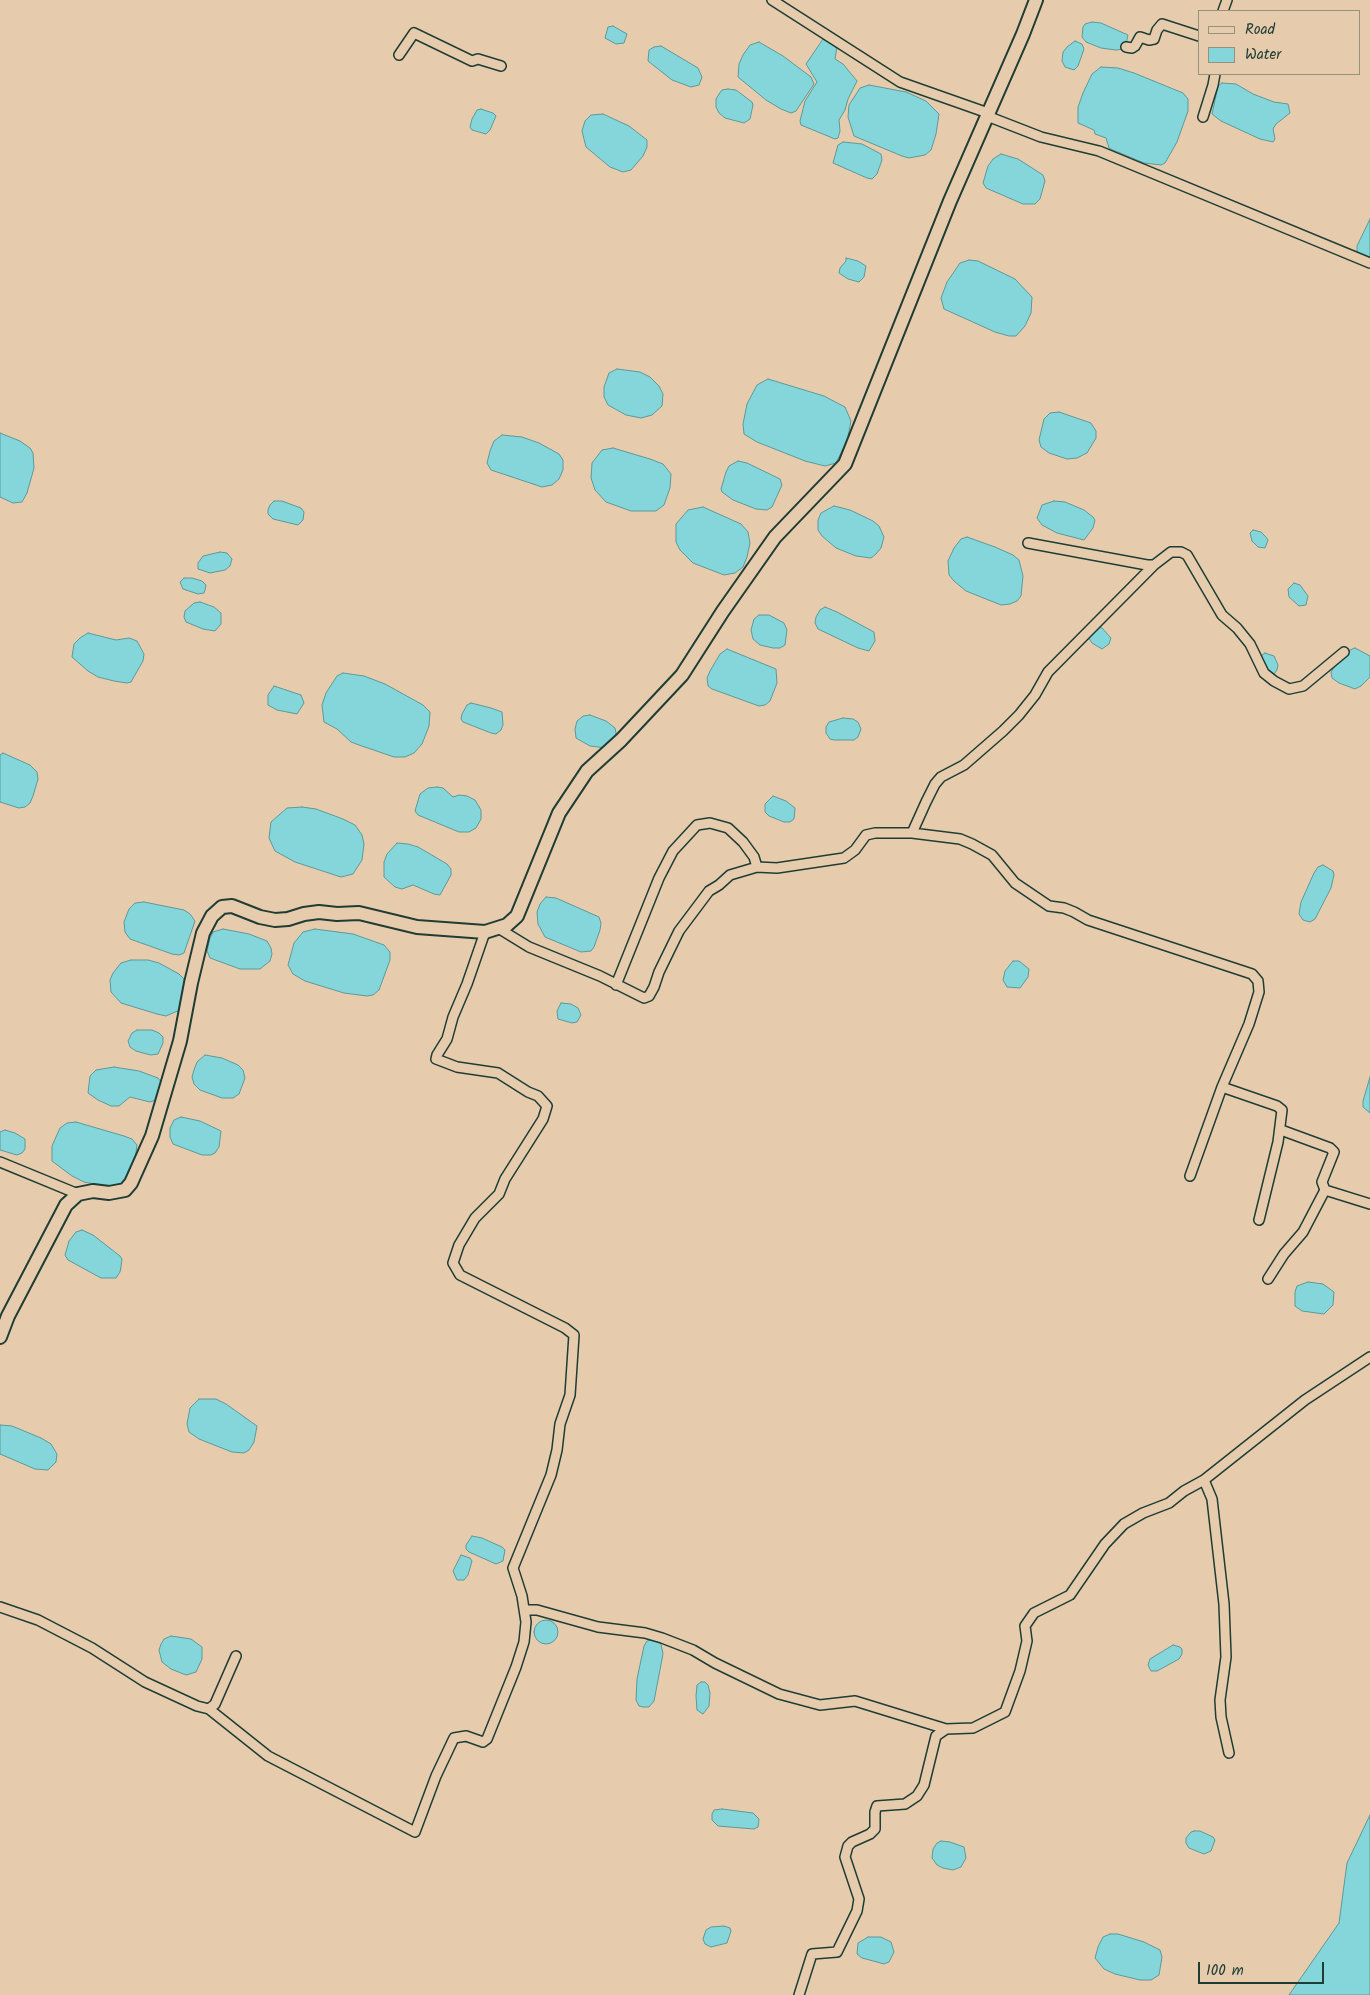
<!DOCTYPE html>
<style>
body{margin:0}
#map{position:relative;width:1370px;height:1995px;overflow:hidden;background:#e6ccad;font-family:Kalam,sans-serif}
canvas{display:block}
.legend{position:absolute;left:1198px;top:10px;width:162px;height:65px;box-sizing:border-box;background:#e6ccad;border:1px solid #96937d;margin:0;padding:6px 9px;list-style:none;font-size:15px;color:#1f3d34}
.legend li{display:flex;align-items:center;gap:10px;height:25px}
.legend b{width:25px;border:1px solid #96937d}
.scale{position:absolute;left:1198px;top:1962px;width:126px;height:22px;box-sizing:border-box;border:2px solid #1f3d34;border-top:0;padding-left:6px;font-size:15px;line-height:18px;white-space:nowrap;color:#1f3d34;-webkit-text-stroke:4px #e6ccad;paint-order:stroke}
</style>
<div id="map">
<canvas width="1370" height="1995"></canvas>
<ul class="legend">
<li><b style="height:6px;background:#e6ccad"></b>Road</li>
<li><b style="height:14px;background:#84d6db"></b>Water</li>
</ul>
<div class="scale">100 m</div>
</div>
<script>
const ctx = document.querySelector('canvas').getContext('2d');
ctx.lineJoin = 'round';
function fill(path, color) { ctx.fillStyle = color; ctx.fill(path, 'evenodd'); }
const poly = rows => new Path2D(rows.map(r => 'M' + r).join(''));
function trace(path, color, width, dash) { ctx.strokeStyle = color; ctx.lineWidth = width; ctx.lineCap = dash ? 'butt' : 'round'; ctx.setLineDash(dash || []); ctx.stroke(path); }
const water = poly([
 [1092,22,1101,23,1128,35,1125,49,1116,50,1101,48,1086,42,1082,37,1083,27,1085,24,1092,22],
 [613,26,627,34,624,43,616,44,605,38,608,27,613,26],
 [823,39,837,47,835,59,843,64,857,81,848,99,845,110,839,120,840,131,838,138,835,139,801,125,800,121,805,101,817,82,806,64,823,39],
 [1075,41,1082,44,1084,49,1078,66,1074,70,1065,67,1062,61,1063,52,1067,47,1075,41],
 [759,42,783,56,811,77,814,84,796,111,791,113,781,109,766,100,738,77,739,64,743,55,750,45,759,42],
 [661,46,698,68,702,77,699,85,691,87,672,80,648,61,649,50,654,47,661,46],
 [1101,67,1118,68,1134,73,1183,93,1188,99,1188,111,1177,142,1165,163,1161,165,1144,163,1113,150,1109,148,1106,138,1095,134,1094,130,1078,123,1078,107,1083,93,1092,74,1101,67],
 [1222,83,1236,84,1253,94,1274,102,1288,104,1290,113,1276,124,1273,129,1275,139,1273,142,1260,139,1221,121,1212,114,1218,86,1222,83],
 [869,85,906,92,926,101,939,114,936,134,931,150,925,155,909,158,902,156,854,136,848,117,849,105,860,88,869,85],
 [728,89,736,90,752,102,753,105,750,119,744,123,725,118,719,113,716,107,716,99,719,94,722,90,728,89],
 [481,109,493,113,496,116,490,130,486,134,472,130,470,127,472,119,477,110,481,109],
 [603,114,629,126,647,140,647,147,643,156,631,170,623,172,610,167,586,147,582,131,585,121,591,115,603,114],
 [843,142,862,144,881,154,882,160,877,174,872,179,867,178,833,163,838,145,843,142],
 [1001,154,1018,159,1043,175,1045,181,1040,199,1035,204,1023,204,986,188,983,183,988,166,993,159,1001,154],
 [1370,219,1370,261,1357,254,1357,246,1370,219],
 [846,258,858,261,866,266,864,277,859,282,848,279,839,273,840,268,846,261,846,258],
 [969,260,978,261,1015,279,1032,297,1031,313,1025,326,1016,336,1009,336,995,332,944,309,941,298,947,282,960,263,969,260],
 [617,369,640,372,650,377,659,386,663,394,662,406,652,415,641,418,626,415,608,405,604,397,604,387,609,373,617,369],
 [768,379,824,396,845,407,851,421,847,441,836,463,825,466,805,461,757,442,744,434,743,424,747,404,757,385,768,379],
 [1059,412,1091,423,1096,431,1096,438,1087,453,1077,458,1067,459,1049,453,1041,447,1039,440,1044,419,1050,413,1059,412],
 [0,433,20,441,30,448,33,453,34,468,27,493,22,502,13,503,0,497,0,433],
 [502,435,522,437,539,443,559,454,563,460,563,470,559,479,552,485,542,487,491,470,487,463,490,451,494,441,502,435],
 [613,448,650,459,663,464,671,474,670,488,664,505,656,511,631,511,606,502,595,490,591,478,592,463,602,450,613,448],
 [738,461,747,463,780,479,782,485,772,507,767,510,756,509,733,500,722,492,721,489,726,472,729,466,738,461],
 [274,501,282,501,301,508,304,512,303,520,298,525,273,519,268,514,268,510,270,505,274,501],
 [1054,501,1065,502,1084,510,1093,517,1095,520,1093,528,1084,540,1057,533,1042,525,1037,518,1042,505,1054,501],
 [834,506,850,510,873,521,879,526,884,537,881,548,876,554,871,558,856,556,836,548,822,536,818,530,818,520,821,513,834,506],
 [703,507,741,524,748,532,750,543,747,557,743,567,735,573,724,575,693,563,680,550,676,542,676,524,688,510,703,507],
 [1253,530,1261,532,1266,537,1268,540,1265,548,1258,547,1252,541,1250,533,1253,530],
 [967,537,995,547,1013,555,1019,560,1023,576,1021,596,1017,601,1010,604,1001,605,966,591,954,581,949,575,948,561,954,548,961,539,967,537],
 [220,552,227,553,232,559,230,566,225,570,210,573,198,569,198,563,203,556,220,552],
 [184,578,192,578,202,581,206,585,205,590,204,593,198,594,183,589,180,582,184,578],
 [1294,583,1300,585,1308,596,1306,605,1299,606,1289,597,1288,589,1294,583],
 [200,602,214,607,221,613,221,624,215,631,203,629,186,622,184,617,185,611,194,603,200,602],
 [825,607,837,612,874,632,875,641,869,651,858,648,818,629,815,623,816,617,820,610,825,607],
 [759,615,769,615,784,623,787,630,785,645,780,648,773,648,760,645,753,639,751,630,754,619,759,615],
 [1098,627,1102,628,1111,638,1109,644,1102,649,1092,643,1088,637,1098,627],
 [88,633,116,640,129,638,137,641,144,654,143,661,131,682,127,683,114,681,98,677,88,671,72,657,74,644,80,638,88,633],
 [1355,648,1370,656,1370,677,1361,686,1355,689,1339,683,1332,678,1331,672,1337,663,1350,650,1355,648],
 [727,649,776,669,777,683,770,701,765,705,759,706,712,689,708,686,707,678,710,671,720,654,727,649],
 [1265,653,1274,656,1278,665,1277,670,1274,674,1270,674,1261,661,1262,655,1265,653],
 [343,673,364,676,385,684,423,705,430,712,429,726,422,744,414,753,405,757,394,757,359,745,351,742,337,729,324,722,322,705,326,693,337,676,343,673],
 [274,686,301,695,304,703,297,714,277,710,268,705,268,695,274,686],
 [471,703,491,708,502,712,503,725,501,730,496,734,491,733,463,722,461,719,462,714,467,705,471,703],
 [590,715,606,721,615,728,616,733,614,740,606,748,590,746,576,738,575,729,577,721,583,716,590,715],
 [843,718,853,719,858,722,861,729,858,737,854,740,834,740,830,739,826,733,826,727,829,722,843,718],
 [3,753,30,765,37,772,38,779,33,796,30,803,25,807,19,808,0,802,0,755,3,753],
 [437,787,443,788,453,797,459,795,467,796,475,800,481,810,481,819,476,828,469,832,459,832,418,815,415,811,420,794,428,788,437,787],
 [773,796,786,801,795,808,794,819,790,822,784,822,769,816,765,812,765,804,773,796],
 [302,807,316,809,343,819,355,825,362,835,364,844,362,860,353,874,341,877,295,862,275,851,269,838,271,822,287,808,302,807],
 [397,843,408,844,418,847,447,864,451,869,451,875,440,895,434,894,413,885,402,889,395,887,384,877,384,862,387,854,397,843],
 [1323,865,1333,871,1334,875,1331,888,1315,919,1310,922,1303,920,1299,914,1301,902,1314,873,1318,867,1323,865],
 [546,897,556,898,599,917,601,923,600,930,594,947,591,951,581,952,545,937,538,924,537,912,540,904,546,897],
 [144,902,184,910,190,914,195,921,184,953,179,955,172,954,130,939,125,932,124,922,129,909,135,903,144,902],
 [223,929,249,934,267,941,271,948,272,954,270,961,260,969,240,969,210,958,207,951,210,938,213,932,223,929],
 [315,929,353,934,384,945,390,952,390,960,379,990,373,995,367,996,344,993,305,981,293,974,288,965,294,943,303,932,315,929],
 [131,960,148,960,159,963,179,974,184,979,185,997,180,1010,166,1016,157,1014,121,1003,111,992,110,980,113,973,121,963,131,960],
 [1013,961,1019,961,1029,969,1028,977,1020,988,1007,987,1003,980,1005,971,1013,961],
 [561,1003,571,1004,578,1008,581,1015,577,1022,572,1023,558,1019,557,1011,561,1003],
 [137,1030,152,1030,159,1033,163,1037,163,1043,158,1054,151,1055,143,1053,136,1051,130,1047,128,1041,132,1033,137,1030],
 [205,1055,222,1058,238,1065,243,1070,245,1078,239,1094,233,1098,222,1098,200,1090,194,1084,192,1077,194,1070,197,1062,205,1055],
 [114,1067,139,1071,158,1078,161,1082,162,1087,160,1095,156,1100,150,1102,130,1097,119,1106,111,1106,98,1100,88,1093,90,1076,96,1070,114,1067],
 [1370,1077,1370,1113,1363,1107,1363,1101,1370,1077],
 [181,1117,200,1121,221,1131,219,1147,215,1153,211,1155,202,1155,173,1144,170,1137,170,1128,174,1120,181,1117],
 [76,1122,124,1136,132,1139,137,1145,135,1160,126,1180,122,1184,110,1187,84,1182,72,1176,52,1161,52,1146,60,1128,67,1123,76,1122],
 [5,1130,15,1133,25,1139,25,1149,22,1153,17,1155,0,1150,0,1132,5,1130],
 [82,1230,93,1235,120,1256,122,1259,121,1267,120,1272,116,1278,101,1278,68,1260,65,1255,69,1241,76,1232,82,1230],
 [1308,1282,1323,1284,1334,1292,1333,1305,1324,1314,1302,1311,1295,1306,1295,1292,1297,1286,1308,1282],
 [199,1399,216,1399,226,1404,257,1426,254,1442,249,1450,244,1453,232,1452,199,1439,189,1432,187,1424,190,1408,199,1399],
 [0,1425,12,1426,41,1438,51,1444,57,1454,56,1462,48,1470,35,1469,0,1454,0,1425],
 [472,1536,482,1538,502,1547,505,1550,503,1561,496,1564,469,1552,466,1549,466,1545,472,1536],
 [461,1555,470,1558,472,1561,468,1575,464,1580,457,1580,453,1571,461,1555],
 '534 1632a12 12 0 1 1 24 0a12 12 0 1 1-24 0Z',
 [171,1636,191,1639,202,1647,202,1659,196,1672,186,1675,171,1669,162,1662,159,1650,161,1644,164,1639,171,1636],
 [653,1639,659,1641,661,1644,663,1654,654,1701,649,1707,643,1707,639,1706,636,1700,637,1679,644,1646,647,1641,653,1639],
 [1173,1645,1180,1647,1182,1649,1182,1654,1179,1659,1157,1671,1151,1671,1148,1665,1150,1659,1173,1645],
 [701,1682,705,1682,708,1685,710,1693,709,1706,703,1714,697,1710,696,1696,697,1685,701,1682],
 [722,1809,753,1813,759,1819,758,1827,754,1829,718,1826,712,1820,712,1814,714,1810,722,1809],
 [1370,1815,1370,1995,1289,1995,1339,1923,1347,1863,1370,1815],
 [1194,1831,1200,1831,1213,1837,1215,1840,1211,1851,1204,1854,1189,1848,1186,1843,1186,1838,1191,1832,1194,1831],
 [941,1841,950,1842,964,1847,966,1858,961,1867,953,1870,943,1868,937,1865,932,1858,933,1849,937,1843,941,1841],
 [724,1926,730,1928,731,1931,727,1943,711,1947,705,1944,703,1939,706,1930,711,1927,724,1926],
 [1110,1934,1118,1934,1144,1942,1160,1950,1162,1957,1159,1975,1151,1980,1140,1980,1115,1974,1104,1969,1095,1958,1098,1947,1103,1937,1110,1934],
 [868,1937,881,1937,891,1942,894,1952,889,1962,884,1964,877,1962,862,1958,857,1954,858,1943,868,1937]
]);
fill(water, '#84d6db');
trace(water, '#5c9998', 1);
const street = poly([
 [772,0,900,82,988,113],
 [1223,11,1227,0],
 [1126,47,1132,48,1135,46,1140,37,1149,40,1154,39,1157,30,1162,24,1199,36],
 [399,55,414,33,472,61,478,59,501,66],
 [987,116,1041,137,1099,151,1370,263],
 [1203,117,1213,85,1215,74],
 [1028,543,1147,565,1154,565,1171,552,1181,552,1187,555,1222,615,1237,628,1250,644,1264,673,1274,681,1289,689,1303,686,1344,652],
 [912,833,960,839,972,844,992,855,1015,883,1049,906,1064,908,1074,912,1088,920,1252,974,1258,981,1259,992,1249,1024,1222,1087,1190,1176],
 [498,928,529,947,600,976,644,998,649,996,654,987,659,972,679,931,709,891,719,885,730,875,757,867,777,868,844,858,855,850,866,835,875,833,912,833,926,802,935,784,941,777,964,765,1003,731,1019,715,1035,695,1048,672,1154,565],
 [616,985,659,878,673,851,697,825,710,823,728,828,743,842,754,857,757,867],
 [1222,1087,1277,1106,1282,1110,1278,1142,1259,1220],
 [1281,1130,1330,1148,1334,1152,1322,1182,1325,1190,1370,1204],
 [0,1162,78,1194],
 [1268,1279,1284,1254,1303,1232,1325,1190],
 [1204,1480,1212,1499,1224,1604,1226,1657,1220,1700,1221,1717,1229,1753],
 [0,1607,38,1620,92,1648,145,1682,197,1706,209,1709,215,1704,236,1656],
 [525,1610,537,1610,598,1627,645,1633,662,1638,693,1650,715,1663,779,1694,820,1705,855,1701,946,1729,973,1728,1005,1712,1020,1671,1027,1641,1025,1626,1034,1613,1070,1595,1105,1544,1124,1524,1143,1513,1169,1503,1184,1491,1204,1480,1305,1400,1370,1357],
 [209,1709,268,1756,415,1832,436,1776,454,1738,466,1736,483,1742,487,1739,516,1667,524,1642,526,1622,522,1596,513,1568,551,1475,557,1450,560,1424,570,1395,574,1335,565,1328,460,1275,453,1263,459,1245,475,1218,499,1194,505,1179,543,1119,547,1106,538,1096,528,1092,498,1073,457,1067,436,1059,437,1055,447,1039,453,1017,467,984,485,932],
 [799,1995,812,1954,837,1952,857,1911,859,1899,845,1857,848,1846,852,1842,870,1834,875,1829,875,1812,877,1806,905,1804,917,1796,924,1785,936,1736,946,1729]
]);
const secondary = poly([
 [0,1337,8,1316,66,1205,78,1194,93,1191,109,1193,125,1190,131,1183,152,1136,180,1041,191,983,203,933,212,916,222,907,232,906,260,917,275,920,288,919,304,914,319,912,337,914,359,913,417,927,485,932,507,925,517,916,559,813,587,771,621,740,682,675,723,611,775,537,845,464,950,201,1023,34,1036,0]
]);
trace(street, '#1f3d34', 12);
trace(secondary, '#1f3d34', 16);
trace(street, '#e6ccad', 9);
trace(secondary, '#e6ccad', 12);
</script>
